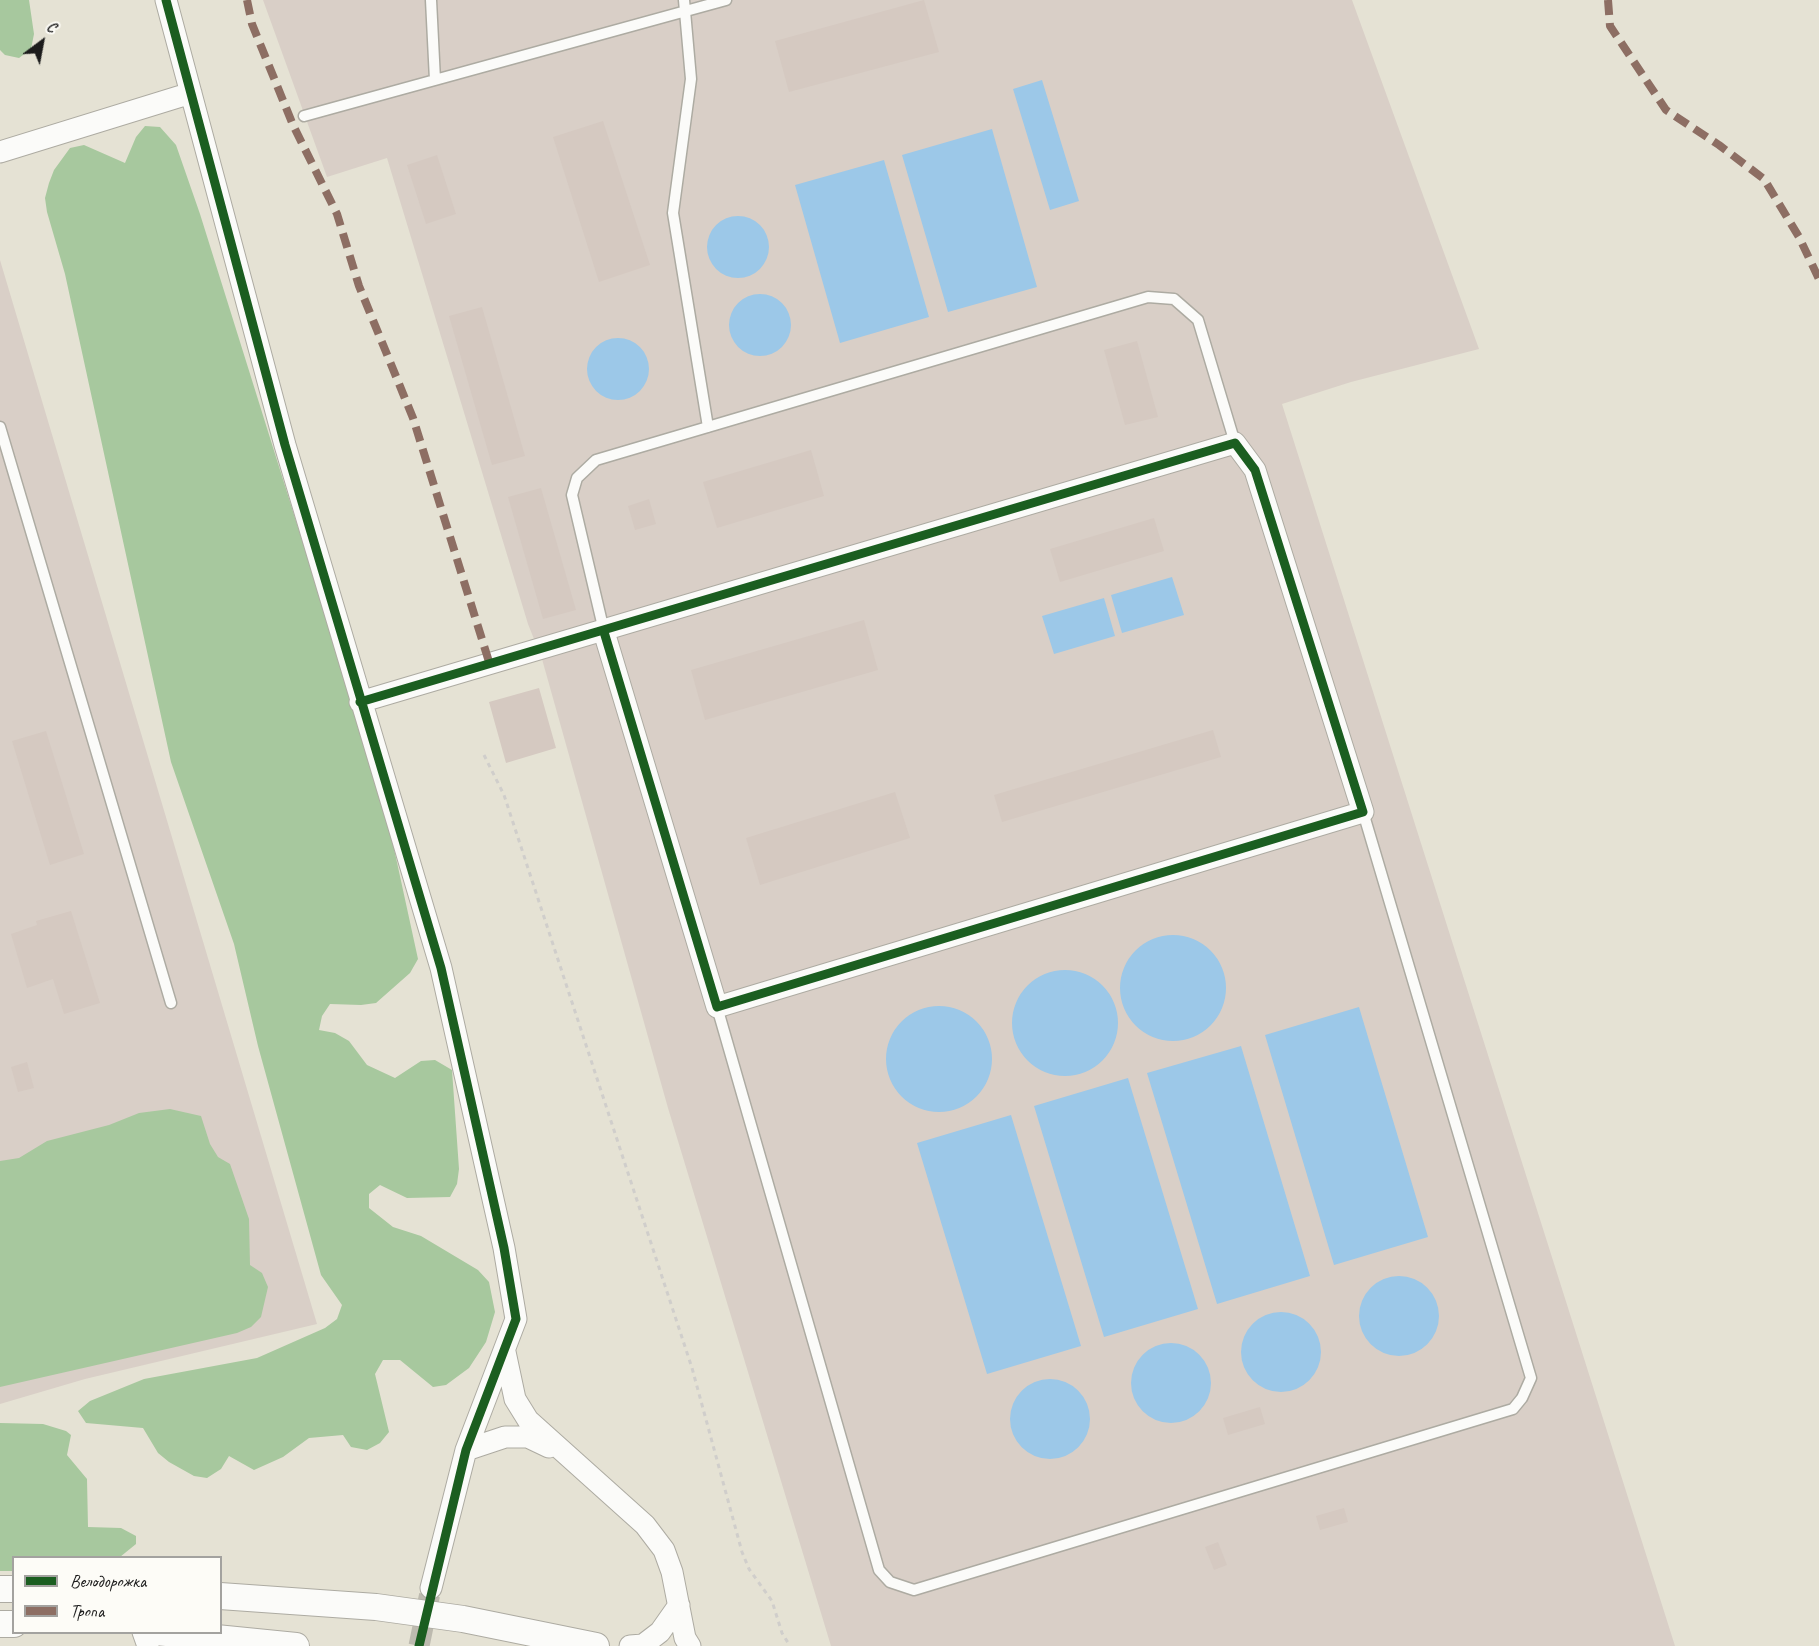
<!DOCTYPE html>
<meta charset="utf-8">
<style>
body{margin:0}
#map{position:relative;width:1819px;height:1646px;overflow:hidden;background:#e5e2d4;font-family:Caveat,sans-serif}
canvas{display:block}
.legend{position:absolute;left:12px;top:1556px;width:210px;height:78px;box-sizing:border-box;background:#fdfcf7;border:2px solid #a3a29f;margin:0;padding:8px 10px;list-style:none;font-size:18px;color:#1c1c1c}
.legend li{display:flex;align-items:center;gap:12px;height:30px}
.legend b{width:30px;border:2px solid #a3a29f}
.north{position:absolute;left:12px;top:12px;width:60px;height:60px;-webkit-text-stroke:4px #fdfcf7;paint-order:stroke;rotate:32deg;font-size:16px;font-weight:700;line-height:24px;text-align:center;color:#1c1c1c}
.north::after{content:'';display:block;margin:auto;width:21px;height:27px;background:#1c1c1c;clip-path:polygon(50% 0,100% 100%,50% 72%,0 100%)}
</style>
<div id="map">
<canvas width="1819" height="1646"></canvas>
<ul class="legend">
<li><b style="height:8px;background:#1b5e20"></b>Велодорожка</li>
<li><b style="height:8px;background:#8d6e63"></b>Тропа</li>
</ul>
<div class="north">С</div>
</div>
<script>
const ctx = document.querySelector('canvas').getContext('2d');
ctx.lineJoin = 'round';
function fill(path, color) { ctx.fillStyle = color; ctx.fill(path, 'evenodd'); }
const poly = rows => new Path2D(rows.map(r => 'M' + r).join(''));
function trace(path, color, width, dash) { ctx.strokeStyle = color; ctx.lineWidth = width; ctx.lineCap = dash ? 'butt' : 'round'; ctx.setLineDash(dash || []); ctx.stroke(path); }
fill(poly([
 [263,0,1352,0,1479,349,1351,382,1282,404,1675,1646,831,1646,668,1108,542,659,528,624,387,158,327,177],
 [0,260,317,1324,85,1379,0,1404]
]), '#d9cfc7');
fill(poly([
 [0,0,29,0,34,34,31,49,19,58,5,55,0,50],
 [145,126,160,127,176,145,200,214,367,748,393,844,418,959,410,973,376,1003,361,1005,330,1004,322,1016,319,1030,335,1033,349,1041,367,1065,395,1078,421,1061,435,1060,452,1070,459,1169,457,1184,450,1197,407,1198,380,1185,369,1194,369,1208,393,1227,421,1236,478,1270,489,1282,495,1312,486,1342,469,1368,446,1385,433,1387,400,1360,383,1360,375,1374,389,1432,380,1443,367,1450,351,1447,343,1435,309,1438,283,1457,254,1470,229,1456,221,1469,207,1478,194,1476,169,1462,158,1453,143,1428,86,1423,78,1411,90,1401,144,1379,257,1358,325,1328,337,1319,342,1305,321,1275,258,1046,234,944,171,762,65,274,47,212,45,198,49,183,54,170,70,148,84,145,125,163,136,137],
 [170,1109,201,1116,210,1144,218,1157,230,1164,249,1219,250,1265,262,1273,268,1287,261,1317,251,1327,237,1333,0,1387,0,1161,19,1158,47,1141,109,1125,139,1113],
 [0,1423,43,1424,66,1431,71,1435,67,1455,87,1479,88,1527,121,1528,136,1536,136,1544,120,1557,14,1558,13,1571,0,1571]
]), '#a7c89e');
fill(poly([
 [1042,80,1079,201,1050,210,1013,89],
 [992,129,1037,287,948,312,902,155],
 [884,160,929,317,840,343,795,185],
 '707 247a31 31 0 1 1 62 0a31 31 0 1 1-62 0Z',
 '729 325a31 31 0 1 1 62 0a31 31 0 1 1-62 0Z',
 '587 369a31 31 0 1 1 62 0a31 31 0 1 1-62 0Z',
 [1172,577,1184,615,1122,633,1111,595],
 [1104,598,1115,636,1054,654,1042,616],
 '1120 988a53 53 0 1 1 106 0a53 53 0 1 1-106 0Z',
 '1012 1023a53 53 0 1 1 106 0a53 53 0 1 1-106 0Z',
 '886 1059a53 53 0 1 1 106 0a53 53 0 1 1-106 0Z',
 [1359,1007,1428,1237,1334,1265,1265,1035],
 [1241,1046,1310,1276,1217,1304,1147,1073],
 [1128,1078,1198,1309,1104,1337,1034,1106],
 [1011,1115,1081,1346,987,1374,917,1143],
 '1359 1316a40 40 0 1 1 80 0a40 40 0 1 1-80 0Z',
 '1241 1352a40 40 0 1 1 80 0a40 40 0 1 1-80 0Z',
 '1131 1383a40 40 0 1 1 80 0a40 40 0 1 1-80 0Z',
 '1010 1419a40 40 0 1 1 80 0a40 40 0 1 1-80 0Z'
]), '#9cc8e8');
fill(poly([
 [924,0,939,52,789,92,775,41],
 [603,121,650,265,599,282,553,137],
 [437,155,456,214,426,224,407,165],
 [482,307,525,456,492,465,449,316],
 [1137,341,1158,417,1125,425,1104,350],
 [811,450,824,496,717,528,703,482],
 [541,488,576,610,543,619,508,497],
 [649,499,656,524,635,530,628,506],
 [1154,518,1164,551,1060,582,1050,549],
 [864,620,878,670,705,720,691,670],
 [539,688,556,748,506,763,489,702],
 [1213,730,1221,757,1002,822,994,795],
 [46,731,84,854,50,865,12,741],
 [895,792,910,838,760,885,746,838],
 [71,911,100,1003,64,1014,53,979,27,988,11,934,37,925,36,921],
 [27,1062,34,1088,18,1092,11,1067],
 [1260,1407,1265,1424,1228,1435,1223,1418],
 [1344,1508,1348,1522,1320,1530,1316,1516],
 [1218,1542,1227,1565,1214,1570,1205,1547]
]), '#d5c9c1');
trace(poly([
 [419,1646,431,1588]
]), '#bdbaaf', 21, [21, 10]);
const service = poly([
 [431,0,435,80],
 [684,0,691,79,673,213,708,427],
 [304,116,726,0],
 [0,427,171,1003],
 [604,631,572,495,577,478,596,460,1148,297,1174,299,1198,320,1235,443],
 [717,1007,879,1570,890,1582,914,1590,1513,1409,1522,1398,1531,1378,1363,812]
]);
const minor = poly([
 [166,0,285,445,441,968,504,1248,516,1319,466,1450,431,1588],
 [0,152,191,93],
 [360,702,1235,443,1255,470,1363,812,717,1007,604,632],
 [505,1352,515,1399,528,1420,645,1525,664,1550,672,1572,685,1638,690,1646],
 [466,1450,505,1437,528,1437,549,1447],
 [143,1632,148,1646],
 [630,1646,643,1645,660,1632,679,1605]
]);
const tertiary = poly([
 [0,1589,14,1589],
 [220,1596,376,1607,463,1619,596,1646],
 [0,1624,14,1624],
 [156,1632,296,1646]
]);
trace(service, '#adaba2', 13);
trace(minor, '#adaba2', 23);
trace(tertiary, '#adaba2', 28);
trace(poly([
 [484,755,504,795,692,1368,742,1552,749,1569,772,1601,782,1633,790,1646]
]), '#d0cecb', 3, [4.5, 4.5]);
trace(service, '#fbfbf9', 10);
trace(minor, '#fbfbf9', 21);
trace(tertiary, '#fbfbf9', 26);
trace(poly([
 [247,0,252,24,293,125,337,214,359,286,413,418,490,665],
 [1608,0,1610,26,1666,110,1719,145,1764,179,1799,237,1819,279]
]), '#8d6e63', 8, [15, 8]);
trace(poly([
 [166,0,285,445,441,968,504,1248,516,1319,466,1450,419,1646],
 [360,702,1235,443,1255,470,1363,812,717,1007,604,632]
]), '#1b5e20', 9);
</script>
